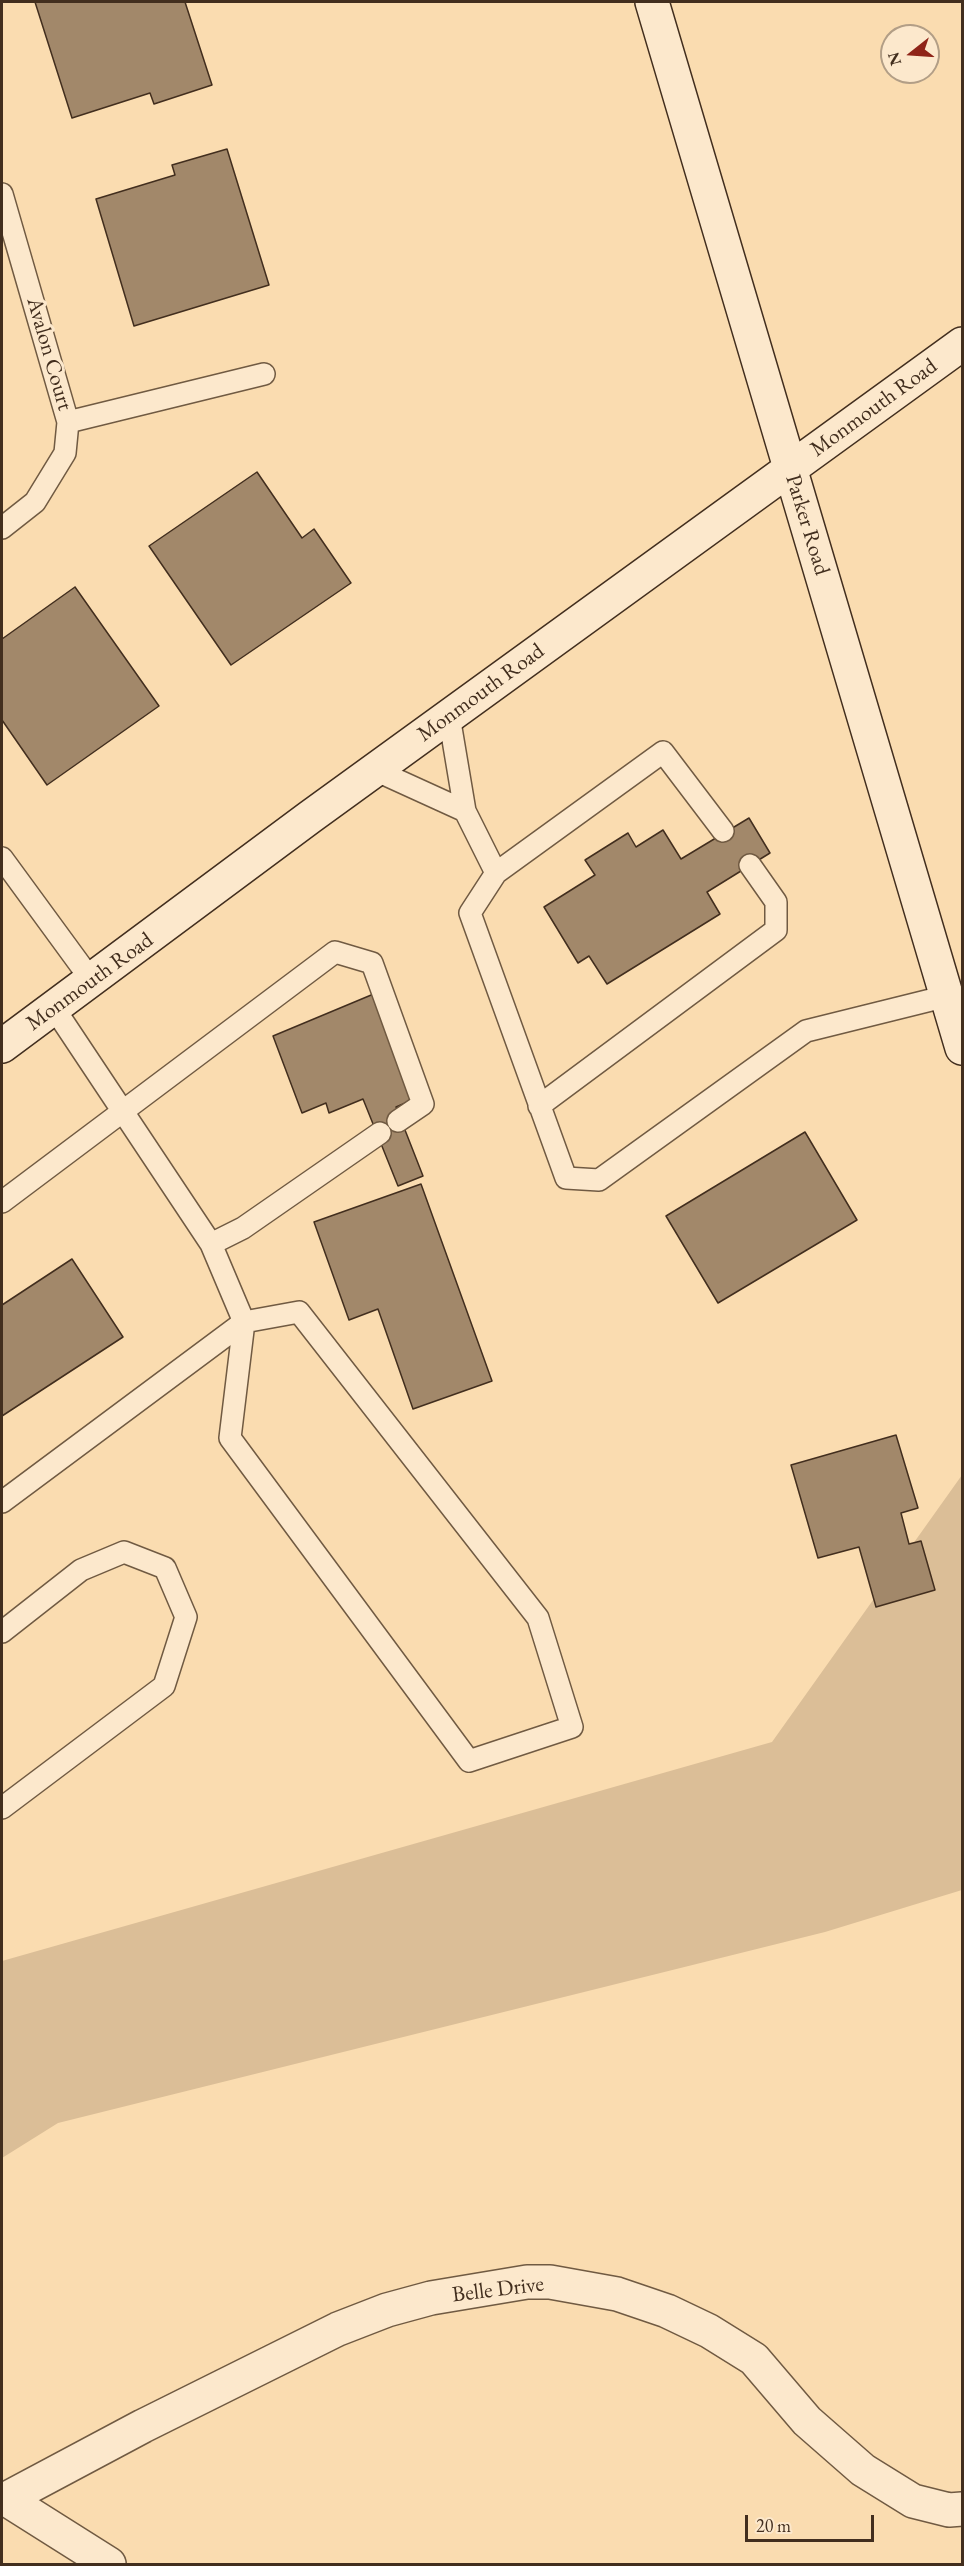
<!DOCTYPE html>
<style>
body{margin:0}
#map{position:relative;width:964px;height:2566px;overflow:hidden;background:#fadcb0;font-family:"EB Garamond",serif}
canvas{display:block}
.frame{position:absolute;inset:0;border:3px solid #422e1e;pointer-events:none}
.north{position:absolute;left:880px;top:24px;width:60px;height:60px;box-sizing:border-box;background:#fce8cc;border:2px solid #b29e86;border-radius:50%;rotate:253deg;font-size:16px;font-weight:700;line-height:24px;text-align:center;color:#422e1e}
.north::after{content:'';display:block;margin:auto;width:21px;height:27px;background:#8f2418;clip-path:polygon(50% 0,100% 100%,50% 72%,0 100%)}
.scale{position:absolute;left:745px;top:2515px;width:129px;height:27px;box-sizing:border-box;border:3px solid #422e1e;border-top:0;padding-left:8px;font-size:18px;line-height:21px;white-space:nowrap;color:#422e1e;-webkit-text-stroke:4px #fce8cc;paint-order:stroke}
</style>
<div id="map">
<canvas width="964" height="2566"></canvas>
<div class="frame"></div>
<div class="north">N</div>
<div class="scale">20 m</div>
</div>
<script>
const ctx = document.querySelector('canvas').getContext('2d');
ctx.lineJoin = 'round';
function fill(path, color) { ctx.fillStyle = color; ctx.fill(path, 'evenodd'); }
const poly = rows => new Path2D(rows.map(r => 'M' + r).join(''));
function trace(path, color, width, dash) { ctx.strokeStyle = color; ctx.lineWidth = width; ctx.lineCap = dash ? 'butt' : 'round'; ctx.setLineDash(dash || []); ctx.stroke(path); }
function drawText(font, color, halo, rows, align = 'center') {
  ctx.font = font + ' "EB Garamond",serif'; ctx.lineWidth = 6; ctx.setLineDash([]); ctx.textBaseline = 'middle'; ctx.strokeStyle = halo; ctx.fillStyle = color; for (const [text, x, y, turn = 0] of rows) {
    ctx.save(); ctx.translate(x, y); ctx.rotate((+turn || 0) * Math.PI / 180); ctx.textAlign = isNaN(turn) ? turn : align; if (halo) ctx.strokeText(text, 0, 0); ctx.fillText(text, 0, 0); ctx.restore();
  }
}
fill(poly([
 [962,1475,962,1890,825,1932,58,2123,2,2158,2,1961,772,1742]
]), '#dbbe97');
const building = poly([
 [35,2,185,2,212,85,154,104,150,93,72,118,35,2],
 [227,149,269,285,134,326,96,199,175,175,172,165,227,149],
 [257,472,302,538,314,529,351,583,231,665,149,546,257,472],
 [75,587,159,706,47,785,2,720,2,639,75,587],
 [749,818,770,853,707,892,720,914,607,984,589,956,578,963,544,907,595,875,585,860,628,833,636,847,663,830,681,859,749,818],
 [376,993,417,1098,396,1107,423,1176,398,1186,363,1099,329,1113,326,1103,302,1113,273,1036,376,993],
 [805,1132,857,1220,718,1303,666,1216,805,1132],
 [421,1184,492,1381,413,1409,378,1309,349,1320,314,1222,421,1184],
 [72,1259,123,1337,2,1416,2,1305,72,1259],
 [896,1435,918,1508,901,1513,909,1544,921,1541,935,1590,876,1607,859,1547,818,1558,791,1465,896,1435]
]);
fill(building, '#a2886a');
trace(building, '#422e1e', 1.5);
const lane = poly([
 [2,194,68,422,65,453,35,502,2,528],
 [68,422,264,374],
 [449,716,465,811,496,873,470,913,566,1178,599,1180,806,1031,947,996],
 [375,770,465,811],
 [2,858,92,981],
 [496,873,663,752,723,831],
 [539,1106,776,930,776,902,750,865],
 [2,1202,335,952,372,963,423,1104,398,1121],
 [211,1244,243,1228,380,1133],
 [2,1502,244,1322,299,1312,538,1618,572,1727,469,1761,230,1438,244,1322,211,1244,54,1008],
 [2,1632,81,1570,124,1552,165,1568,186,1617,164,1686,2,1808]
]);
const street = poly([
 [109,2564,6,2499,143,2426,338,2329,387,2310,431,2298,527,2282,550,2282,617,2294,667,2311,709,2331,754,2359,807,2421,863,2470,913,2501,949,2510,962,2509]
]);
const secondary = poly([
 [652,2,962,1048],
 [2,1046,310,817,962,344]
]);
trace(lane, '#705a42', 24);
trace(street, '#705a42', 36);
trace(secondary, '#422e1e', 36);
trace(lane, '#fce8cc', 21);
trace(street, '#fce8cc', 33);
trace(secondary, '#fce8cc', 33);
drawText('22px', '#422e1e', '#fce8cc', [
 ["Avalon Court",49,354,74],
 ["Monmouth Road",874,408,-36],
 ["Parker Road",807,525,73],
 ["Monmouth Road",481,693,-36],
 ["Monmouth Road",90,982,-36],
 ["Belle Drive",498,2290,-7]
]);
</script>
